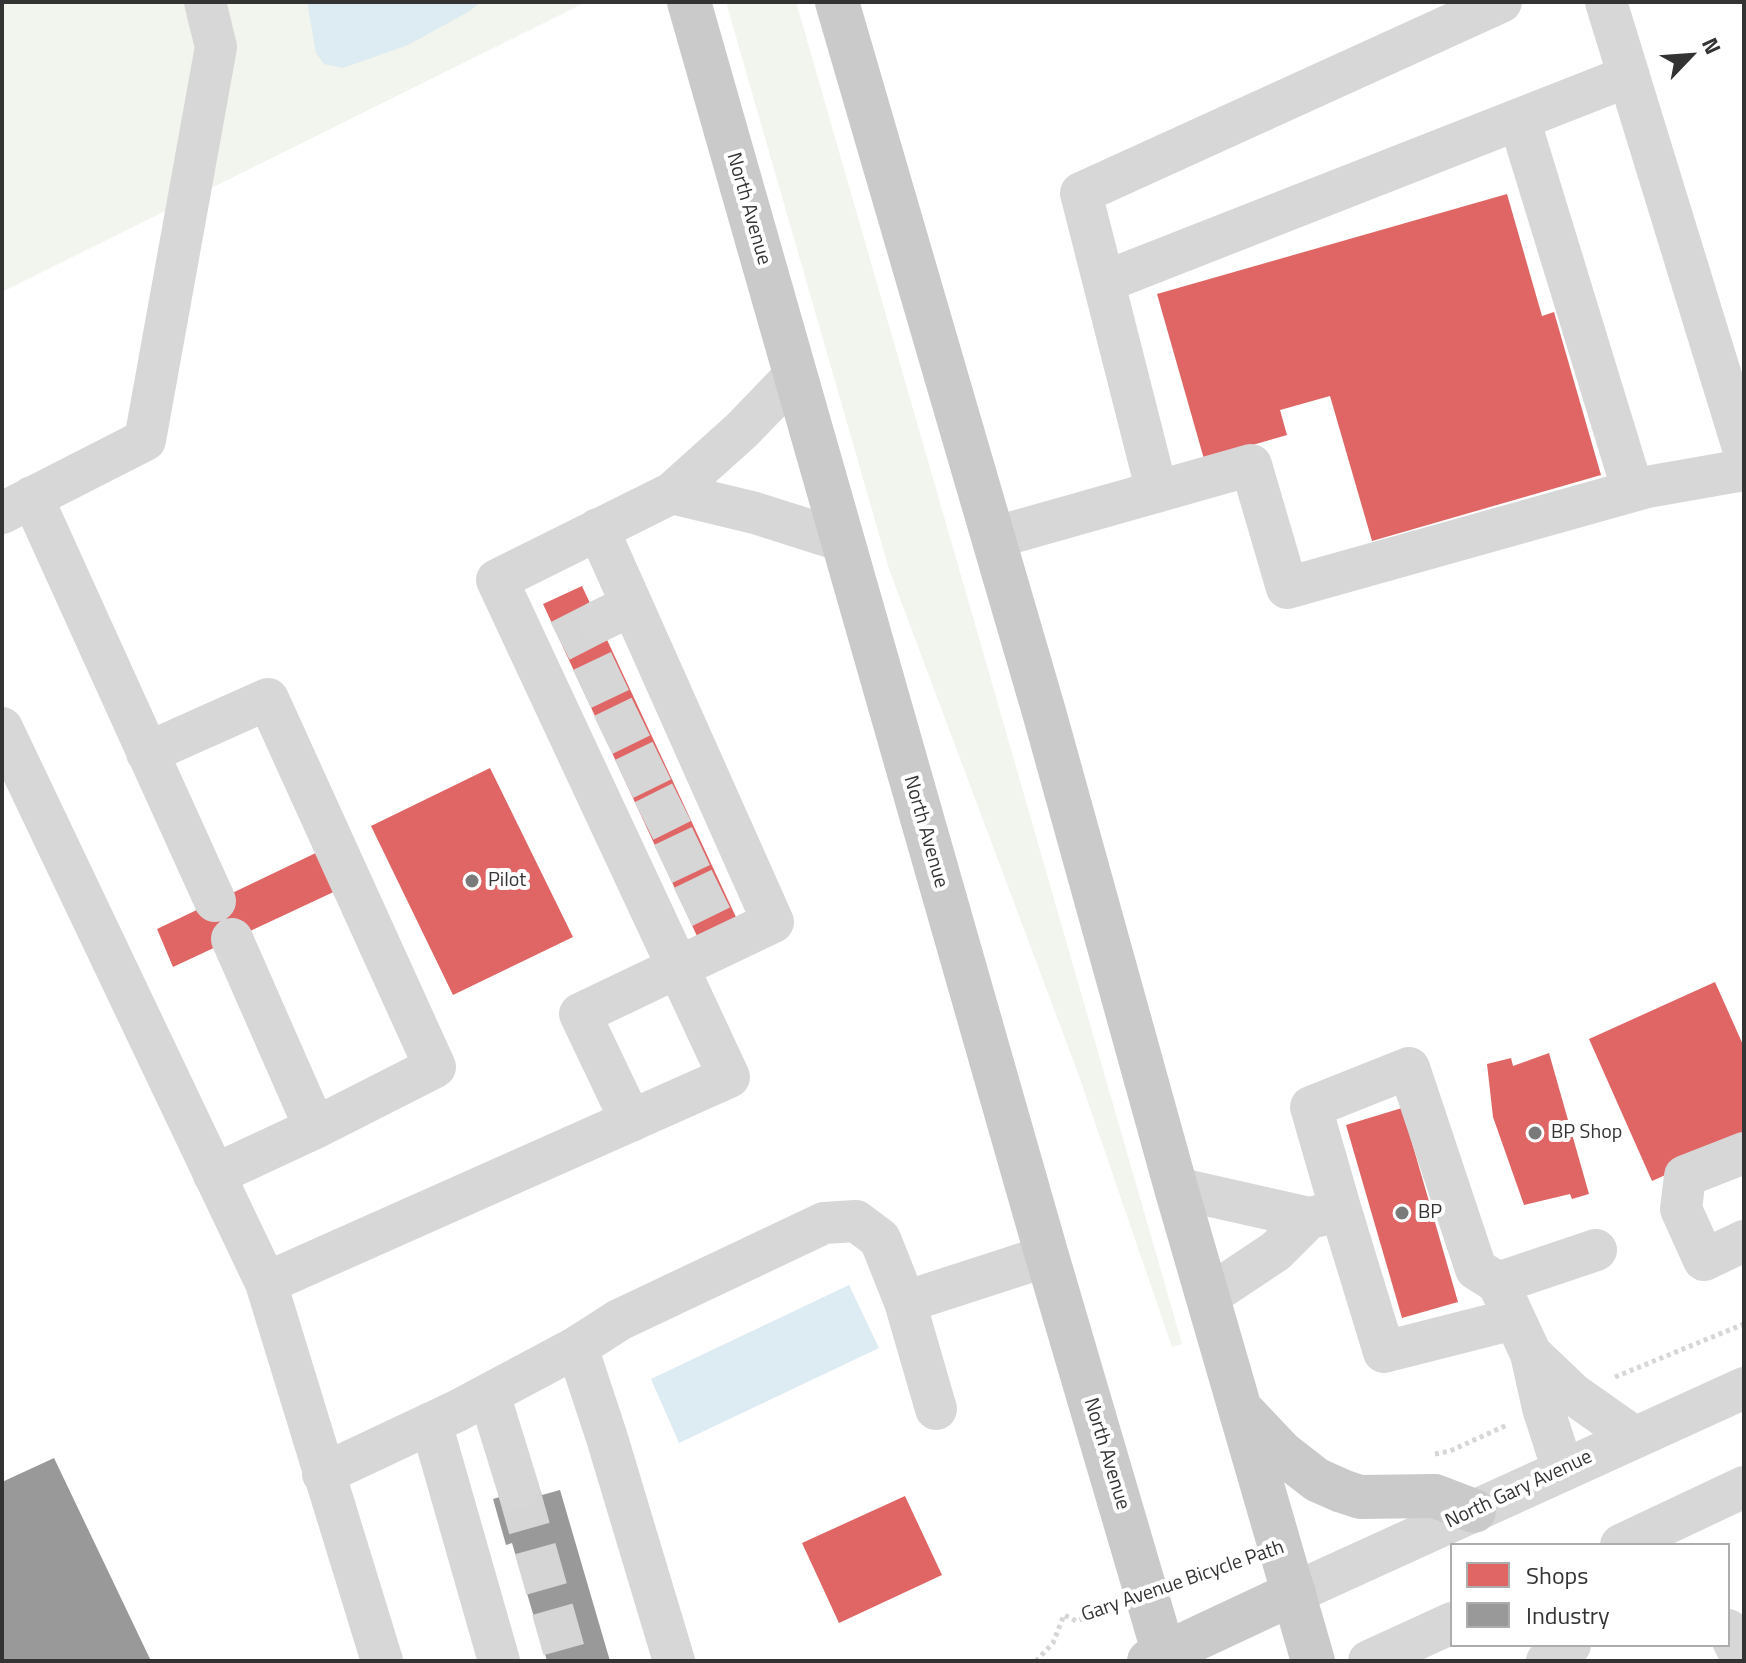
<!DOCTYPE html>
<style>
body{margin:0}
#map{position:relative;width:1746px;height:1663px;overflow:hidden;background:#fff;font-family:"Titillium Web",sans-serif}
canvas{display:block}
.frame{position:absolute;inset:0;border:4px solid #333;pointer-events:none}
.legend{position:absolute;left:1450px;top:1543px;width:280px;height:104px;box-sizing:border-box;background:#fff;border:2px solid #adadad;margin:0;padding:10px 14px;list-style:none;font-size:24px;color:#333}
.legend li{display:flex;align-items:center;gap:16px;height:40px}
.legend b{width:40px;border:2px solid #adadad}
.north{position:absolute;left:1650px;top:16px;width:80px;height:80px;-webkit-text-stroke:6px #fff;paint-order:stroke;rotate:65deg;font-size:22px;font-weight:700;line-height:32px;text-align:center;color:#333}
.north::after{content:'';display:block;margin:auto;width:28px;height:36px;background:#333;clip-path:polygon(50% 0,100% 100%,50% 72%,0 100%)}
</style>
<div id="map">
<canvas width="1746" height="1663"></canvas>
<div class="frame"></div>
<ul class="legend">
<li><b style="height:22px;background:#e06666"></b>Shops</li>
<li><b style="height:22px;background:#999"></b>Industry</li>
</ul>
<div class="north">N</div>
</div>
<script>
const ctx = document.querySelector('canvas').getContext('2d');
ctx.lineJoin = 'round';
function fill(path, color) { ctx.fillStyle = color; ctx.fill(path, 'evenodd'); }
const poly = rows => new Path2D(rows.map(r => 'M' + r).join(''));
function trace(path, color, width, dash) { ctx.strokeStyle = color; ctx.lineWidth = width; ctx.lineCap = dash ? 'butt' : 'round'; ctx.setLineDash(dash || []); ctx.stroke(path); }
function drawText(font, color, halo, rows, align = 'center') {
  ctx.font = font + ' "Titillium Web",sans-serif'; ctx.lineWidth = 8; ctx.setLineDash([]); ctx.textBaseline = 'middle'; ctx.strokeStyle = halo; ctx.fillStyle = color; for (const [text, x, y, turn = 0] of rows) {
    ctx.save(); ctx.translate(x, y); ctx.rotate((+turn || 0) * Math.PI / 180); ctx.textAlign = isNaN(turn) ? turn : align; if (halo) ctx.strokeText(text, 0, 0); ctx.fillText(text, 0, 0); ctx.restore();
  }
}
fill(poly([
 [2,2,586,2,2,292],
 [726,2,796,2,1182,1344,1172,1347,1078,1073,889,569]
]), '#f1f5ed');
fill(poly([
 [307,2,481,2,468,12,408,45,343,68,324,64,316,53],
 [849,1285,879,1348,679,1443,651,1379]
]), '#ddebf3');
fill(poly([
 [1507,194,1542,316,1554,312,1601,475,1372,541,1330,396,1280,410,1287,435,1204,459,1157,294],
 [582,586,742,930,703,949,543,604],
 [490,768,573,937,453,995,371,826],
 [322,850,340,889,173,967,157,929],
 [1715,982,1744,1047,1744,1140,1652,1181,1589,1039],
 [1549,1053,1589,1194,1572,1199,1570,1194,1524,1205,1493,1117,1487,1064,1511,1058,1513,1066],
 [1402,1108,1458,1302,1402,1318,1346,1125],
 [905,1496,942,1575,839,1623,802,1543]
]), '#e06666');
fill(poly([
 [54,1458,151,1661,2,1661,2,1482],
 [538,1485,542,1495,560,1490,610,1661,547,1661,512,1543,506,1545,493,1499]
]), '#999');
trace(poly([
 [560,641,599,621],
 [582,689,622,670],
 [603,735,642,716],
 [624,779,663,760],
 [644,821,682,802],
 [663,864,703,845],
 [683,907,722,888],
 [518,1488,567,1661]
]), '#d6d6d6', 42, [42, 21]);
trace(poly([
 [1615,1377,1744,1324],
 [1435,1454,1450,1451,1507,1425],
 [1186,1583,1245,1563],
 [1036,1661,1053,1643,1064,1615,1076,1621,1109,1610]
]), '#d6d6d6', 5, [4, 4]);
trace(poly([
 [1606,2,1744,451],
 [1519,119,1633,491],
 [1104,282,1629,76],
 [795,375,742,430,672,493,755,513,843,541],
 [1157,492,1081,193,1501,2],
 [32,497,215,901],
 [2,513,145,440,216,47,205,2],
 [598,529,773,922,580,1014,631,1121],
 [993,538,1251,465,1287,588,1647,487,1744,470],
 [599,621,632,605],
 [2,728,266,1283],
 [147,753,268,699,435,1067,315,1128],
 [1744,1153,1685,1176,1681,1209,1704,1260,1744,1241],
 [214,1175,315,1128,232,939],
 [1176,1188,1309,1218,1341,1211,1311,1107,1409,1068,1476,1269,1498,1283,1531,1354,1543,1408,1563,1470],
 [1341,1211,1384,1352,1514,1319],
 [1498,1283,1596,1250],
 [1207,1297,1276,1251,1309,1218],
 [577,1347,619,1320,824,1223,856,1221,880,1239,905,1302],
 [1531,1354,1573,1394,1634,1437],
 [489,1394,518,1488],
 [936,1409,905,1302,1047,1256],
 [431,1423,499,1661],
 [323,1474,457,1411,577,1347,607,1438,674,1661],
 [1621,1545,1744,1487],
 [1294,1593,1744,1388],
 [1728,1630,1743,1661],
 [382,1661,266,1283,729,1077,497,580,672,493],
 [1369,1661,1452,1623],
 [1547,1661,1570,1645]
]), '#d7d7d7', 42);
trace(poly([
 [689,2,1047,1256,1166,1661],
 [837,2,1044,712,1176,1188,1313,1661],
 [1245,1414,1281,1452,1317,1480,1342,1491,1360,1497,1435,1496,1474,1511],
 [1149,1661,1294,1593]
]), '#cacaca', 44);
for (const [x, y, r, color] of [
 [472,881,8,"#7a7a7a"],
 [1535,1133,8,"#7a7a7a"],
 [1402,1213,8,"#7a7a7a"]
]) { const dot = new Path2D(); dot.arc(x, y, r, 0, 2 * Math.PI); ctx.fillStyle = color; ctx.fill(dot); trace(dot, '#fff', 3); }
drawText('20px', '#333', '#fff', [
 ["North Avenue",748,209,74],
 ["North Avenue",925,832,74],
 ["North Avenue",1106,1454,73],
 ["North Gary Avenue",1519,1490,-25],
 ["Gary Avenue Bicycle Path",1183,1582,-19]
]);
drawText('20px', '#333', '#fff', [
 ["Pilot",488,881],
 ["BP Shop",1551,1133],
 ["BP",1418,1213]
], 'left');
</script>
